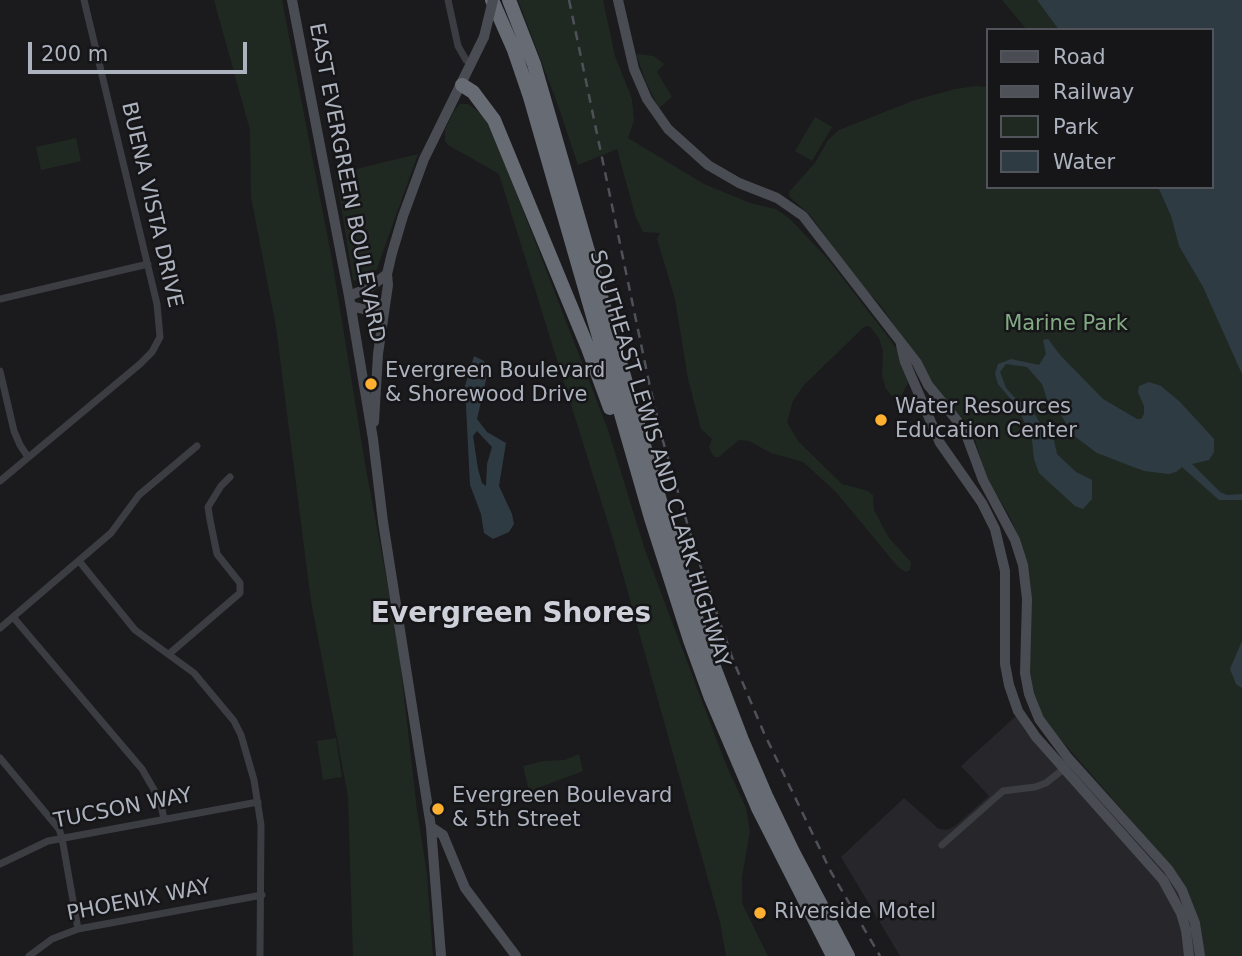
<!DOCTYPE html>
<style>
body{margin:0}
#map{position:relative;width:1242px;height:956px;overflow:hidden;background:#1b1b1d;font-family:"DejaVu Sans",sans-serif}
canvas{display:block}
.legend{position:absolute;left:986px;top:28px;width:228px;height:161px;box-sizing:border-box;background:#161619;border:2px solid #52545b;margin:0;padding:9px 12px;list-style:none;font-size:21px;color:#acb2be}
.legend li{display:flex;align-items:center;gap:14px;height:35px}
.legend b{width:35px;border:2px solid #52545b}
.scale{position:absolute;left:28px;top:42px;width:219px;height:32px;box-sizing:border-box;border:4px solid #acb2be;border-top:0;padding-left:9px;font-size:21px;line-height:24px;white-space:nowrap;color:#acb2be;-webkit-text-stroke:5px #161619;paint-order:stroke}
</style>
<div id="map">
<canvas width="1242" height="956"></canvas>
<ul class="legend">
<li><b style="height:9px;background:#494c53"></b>Road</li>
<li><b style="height:9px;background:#4e5158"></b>Railway</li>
<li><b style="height:19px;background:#202921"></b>Park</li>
<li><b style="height:19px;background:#2f3b43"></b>Water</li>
</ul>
<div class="scale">200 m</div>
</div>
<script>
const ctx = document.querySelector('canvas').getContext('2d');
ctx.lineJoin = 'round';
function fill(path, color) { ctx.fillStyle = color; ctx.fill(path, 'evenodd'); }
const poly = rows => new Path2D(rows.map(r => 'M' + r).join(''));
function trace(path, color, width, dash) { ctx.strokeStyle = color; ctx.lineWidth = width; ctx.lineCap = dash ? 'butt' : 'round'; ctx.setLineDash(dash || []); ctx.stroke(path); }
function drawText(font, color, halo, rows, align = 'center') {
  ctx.font = font + ' "DejaVu Sans",sans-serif'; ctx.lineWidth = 5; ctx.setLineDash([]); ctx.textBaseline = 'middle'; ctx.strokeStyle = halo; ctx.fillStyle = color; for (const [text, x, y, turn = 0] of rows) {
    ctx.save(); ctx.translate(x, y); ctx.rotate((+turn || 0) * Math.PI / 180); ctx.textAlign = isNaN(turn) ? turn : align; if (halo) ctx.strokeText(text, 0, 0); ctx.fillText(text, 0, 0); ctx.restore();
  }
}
fill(poly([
 [1016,716,1025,731,1056,767,1072,754,1138,828,1187,890,1200,924,1205,944,1205,956,900,956,841,857,904,798,939,829,947,830,955,826,989,796,961,766]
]), '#27272b');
fill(poly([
 [214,0,282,0,332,260,366,469,397,635,417,810,427,874,433,956,353,956,348,796,311,601,276,327,251,197,250,130],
 [518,0,603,0,615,56,632,99,634,121,628,138,704,184,750,203,776,209,790,219,827,258,889,338,901,356,906,373,908,383,901,396,894,398,886,389,882,375,883,351,879,338,869,326,864,327,803,386,793,401,787,422,798,441,842,484,868,491,873,495,874,510,889,538,911,562,910,570,906,572,898,567,836,492,803,462,771,453,749,441,739,440,719,457,715,457,712,454,709,447,712,439,701,429,688,379,675,299,657,239,660,233,643,232,636,218,617,149,578,165,559,108],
 [1002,0,1037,0,1059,30,1027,30],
 [636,54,654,56,664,64,657,72,672,97,659,108,646,82],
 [976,86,988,87,988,187,1158,187,1171,216,1179,246,1203,287,1239,363,1242,374,1242,956,1205,956,1205,944,1200,924,1187,890,1138,828,1050,727,1039,710,1033,695,1028,670,1018,536,1010,517,986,477,973,433,965,420,934,390,921,364,881,306,857,280,810,215,790,197,789,192,815,163,828,140,839,130,915,100,955,89],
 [460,104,468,104,484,116,507,169,608,430,645,550,725,762,746,808,750,831,742,877,742,903,768,956,726,956,720,922,613,539,499,174,448,145,445,141,445,130,454,111],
 [815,117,832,127,812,161,795,151],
 [76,138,81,161,41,170,36,147],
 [418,154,376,271,372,278,364,282,353,280,336,174],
 [336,738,342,777,323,780,317,741],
 [579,754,583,771,535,789,530,795,523,766,543,761,565,760]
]), '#202921');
fill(poly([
 [1037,0,1242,0,1242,374,1203,287,1179,246,1171,216,1158,187,1212,187,1212,30,1059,30],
 [1048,339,1060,355,1103,399,1137,419,1141,419,1144,414,1144,406,1138,392,1139,386,1149,382,1161,386,1180,402,1214,439,1214,452,1209,460,1192,464,1220,492,1227,495,1242,494,1242,500,1219,500,1182,467,1176,472,1169,474,1144,471,1097,453,1073,435,1061,415,1048,402,1042,384,1027,367,1006,364,1000,372,1006,388,1015,398,1030,407,1042,426,1053,436,1057,454,1076,472,1092,480,1092,499,1083,509,1075,506,1039,473,1034,459,1032,439,1018,408,998,384,995,374,998,364,1011,359,1039,365,1046,354,1043,340],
 [474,356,484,361,488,371,477,419,487,432,506,443,499,486,512,514,514,524,509,532,493,539,484,533,481,514,470,485,465,386],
 [477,431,492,447,487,464,486,486,482,483,478,469,473,436],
 [1242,641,1242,688,1236,684,1230,669]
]), '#2f3b43');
trace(poly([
 [448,0,458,46,466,60,472,64],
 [0,299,148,264],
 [0,371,14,431,20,445,28,457],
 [0,481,140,364,152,352,160,337,157,304,84,0],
 [79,561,135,630,194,673,234,721,241,735,254,780,261,825,260,956],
 [13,617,142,769,160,800,164,819],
 [0,628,111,533,139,495,197,446],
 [169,654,240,593,240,583,217,554,210,520,208,507,221,486,230,477],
 [0,758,59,829,62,838,78,929],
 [942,845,1003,791,1035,787,1046,783,1066,767],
 [0,864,48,841,258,802],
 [29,956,52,939,78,929,262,895]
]), '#3b3d43', 7);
trace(poly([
 [292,0,349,296,373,439,383,522,431,827,441,956],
 [618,0,634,69,647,99,668,129,708,165,739,183,777,198,803,216,917,363,928,385,964,429,983,480,1015,540,1023,565,1027,599,1025,673,1029,694,1039,719,1068,758,1168,869,1182,890,1195,923,1200,956],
 [349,296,369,288,387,274],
 [351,306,367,310,384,303],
 [901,345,905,362,940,443,982,503,995,529,1005,571,1005,664,1009,685,1018,711,1036,737,1163,880,1181,913,1186,930,1189,956],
 [374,422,378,354,388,285,387,274,392,253,403,216,424,159,484,37],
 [431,827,443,835,465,888,516,956]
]), '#494c53', 10);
trace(poly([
 [492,0,514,50,530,97,651,518,690,640,711,698,758,808,833,956],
 [509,0,534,64,661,504,701,633,742,740,766,796,793,852,848,956],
 [462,85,473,92,494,120,588,348,610,408]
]), '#676b74', 14);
trace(poly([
 [569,0,650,387,663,441,696,553,733,660,764,733,831,872,880,956]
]), '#4e5158', 2.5, [9, 7]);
trace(poly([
 [484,37,493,0]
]), '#494c53', 10);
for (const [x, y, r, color] of [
 [371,384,7,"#ffb031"],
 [881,420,7,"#ffb031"],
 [438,809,7,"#ffb031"],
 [760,913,7,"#ffb031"]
]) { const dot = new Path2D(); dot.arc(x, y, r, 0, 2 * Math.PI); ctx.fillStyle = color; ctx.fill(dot); trace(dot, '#161619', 2.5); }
drawText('21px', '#acb2be', '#161619', [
 ["EAST EVERGREEN BOULEVARD",346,183,79],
 ["BUENA VISTA DRIVE",151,205,77],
 ["SOUTHEAST LEWIS AND CLARK HIGHWAY",659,459,73],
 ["TUCSON WAY",123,809,-11],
 ["PHOENIX WAY",139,901,-11]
]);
drawText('21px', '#82aa83', '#161619', [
 ["Marine Park",1066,325]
]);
drawText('21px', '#acb2be', '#161619', [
 ["Evergreen Boulevard",385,372],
 ["& Shorewood Drive",385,396],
 ["Water Resources",895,408],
 ["Education Center",895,432],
 ["Evergreen Boulevard",452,797],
 ["& 5th Street",452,821],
 ["Riverside Motel",774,913]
], 'left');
drawText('bold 28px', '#ced1d9', '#161619', [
 ["Evergreen Shores",511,615]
]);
</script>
